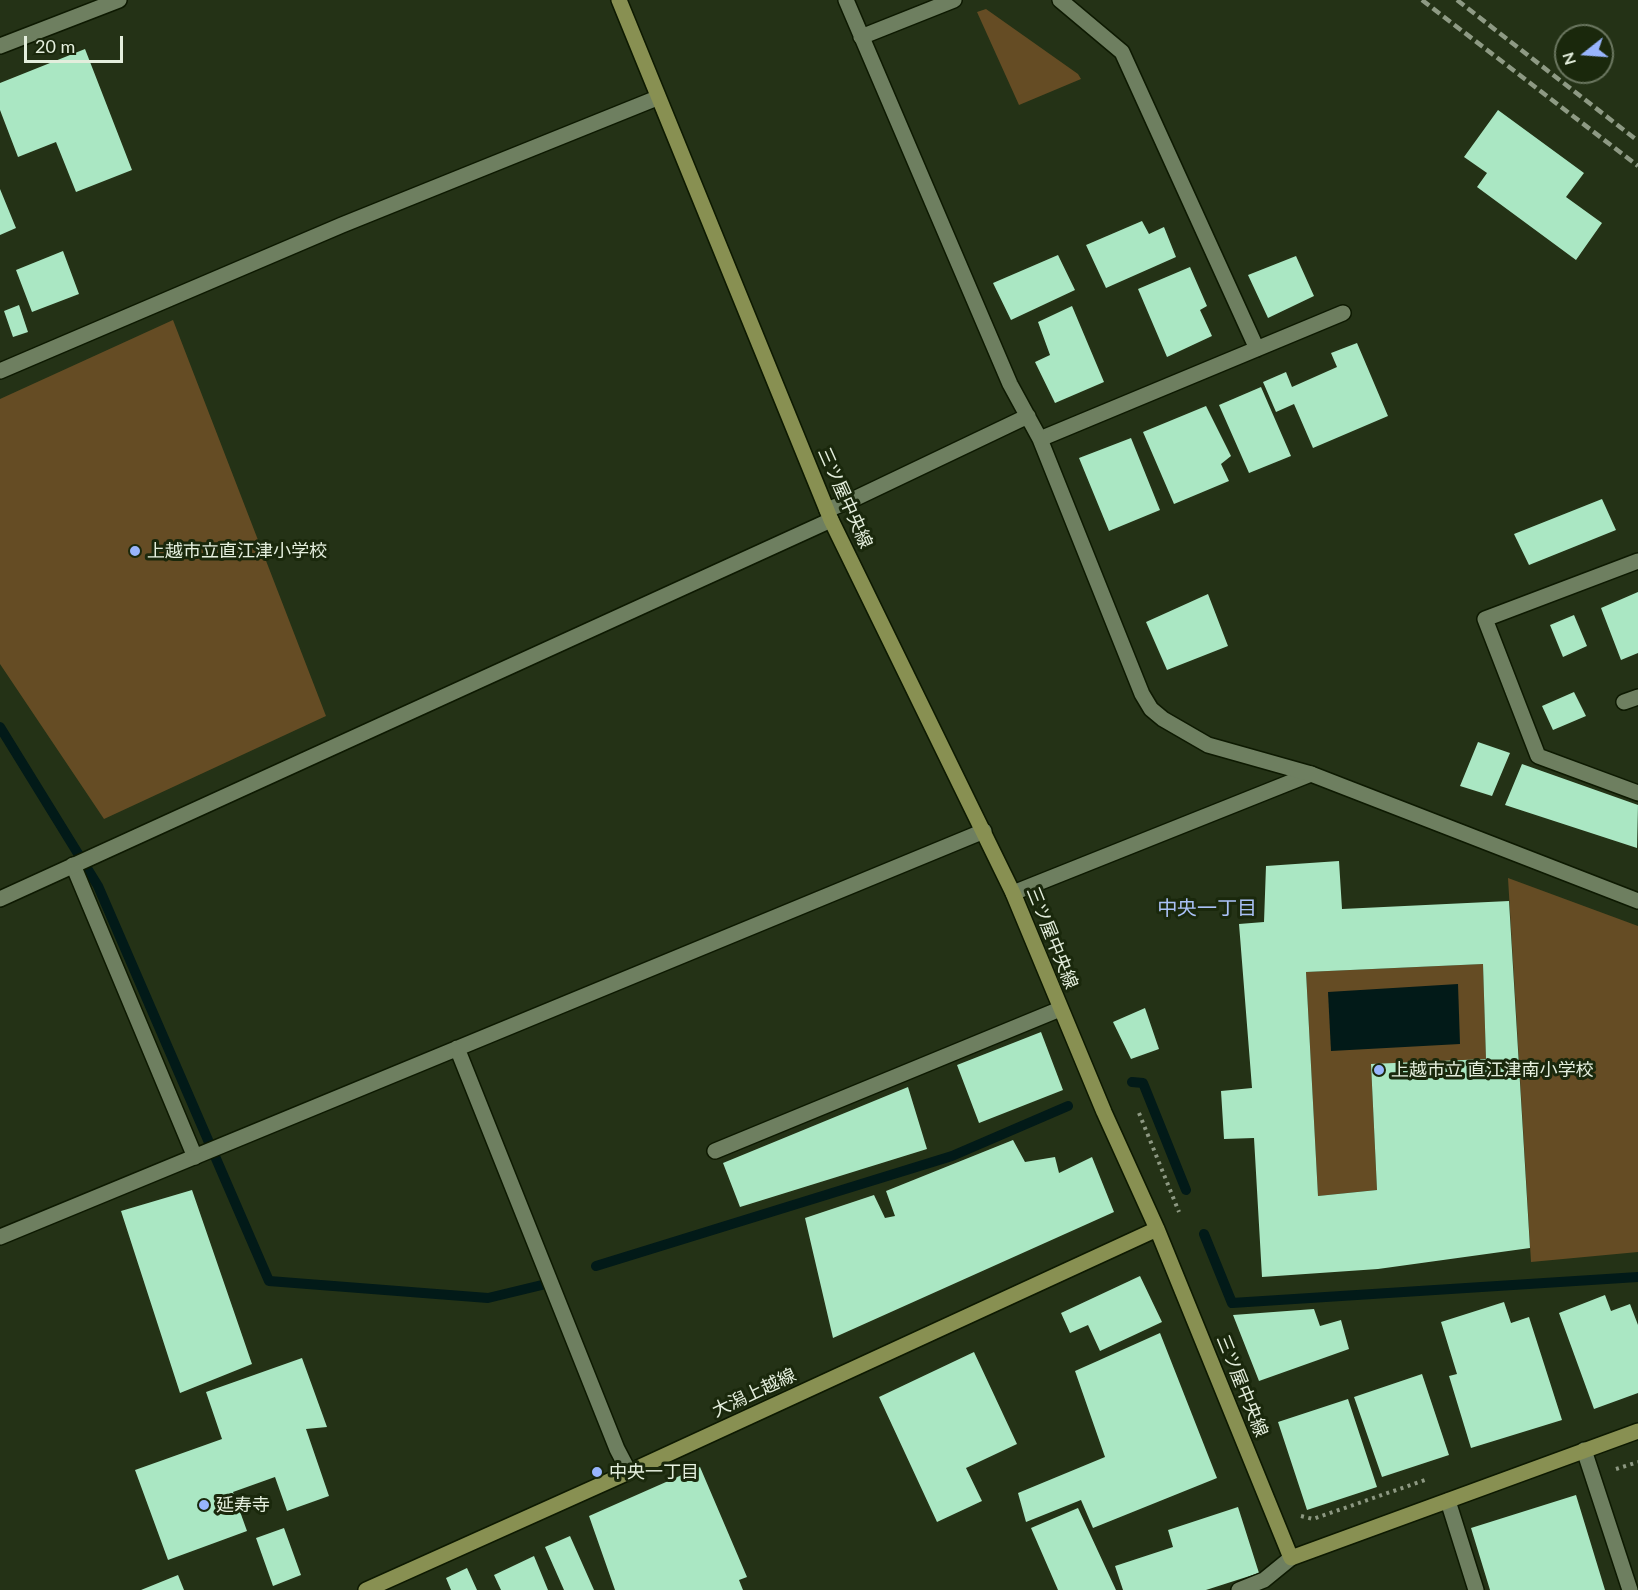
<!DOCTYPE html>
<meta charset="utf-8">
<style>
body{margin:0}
#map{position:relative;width:1638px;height:1590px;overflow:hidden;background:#243216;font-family:Lato,sans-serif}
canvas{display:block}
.north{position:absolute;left:1554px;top:24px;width:60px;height:60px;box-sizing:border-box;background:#1a280c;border:2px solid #6b7760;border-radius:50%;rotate:253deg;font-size:16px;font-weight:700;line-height:24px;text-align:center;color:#e4eedd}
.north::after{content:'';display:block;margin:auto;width:21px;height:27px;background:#98b5fd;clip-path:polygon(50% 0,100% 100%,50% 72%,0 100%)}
.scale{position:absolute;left:24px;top:36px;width:99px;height:27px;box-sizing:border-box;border:3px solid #e4eedd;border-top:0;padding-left:8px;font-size:18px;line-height:21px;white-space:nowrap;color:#e4eedd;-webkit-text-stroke:4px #1a280c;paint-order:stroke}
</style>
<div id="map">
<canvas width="1638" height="1590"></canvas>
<div class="north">N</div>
<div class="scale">20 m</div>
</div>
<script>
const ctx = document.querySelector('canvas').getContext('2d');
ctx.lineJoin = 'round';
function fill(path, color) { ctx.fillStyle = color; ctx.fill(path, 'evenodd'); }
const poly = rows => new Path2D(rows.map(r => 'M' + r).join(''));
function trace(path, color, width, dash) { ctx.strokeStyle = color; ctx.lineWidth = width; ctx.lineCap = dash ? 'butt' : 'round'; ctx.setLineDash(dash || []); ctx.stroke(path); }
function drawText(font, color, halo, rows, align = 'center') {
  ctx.font = font + ' Lato,"Noto Sans JP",sans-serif'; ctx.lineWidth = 6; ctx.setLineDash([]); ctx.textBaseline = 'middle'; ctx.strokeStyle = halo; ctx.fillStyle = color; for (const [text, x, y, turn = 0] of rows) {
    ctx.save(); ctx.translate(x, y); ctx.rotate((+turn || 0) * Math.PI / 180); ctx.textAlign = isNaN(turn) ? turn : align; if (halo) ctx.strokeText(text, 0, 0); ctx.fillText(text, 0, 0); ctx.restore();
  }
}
fill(poly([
 [986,9,1078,74,1081,79,1019,105,977,12],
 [173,320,326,716,104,819,0,664,0,399],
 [1508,878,1638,926,1638,1252,1531,1262],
 [1483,964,1486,1059,1371,1065,1377,1190,1318,1196,1306,972]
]), '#654c24');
fill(poly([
 [1458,984,1460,1044,1331,1051,1328,992]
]), '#021a18');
trace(poly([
 [0,727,98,886,269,1281,488,1298,546,1284],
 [1132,1082,1143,1083,1186,1190],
 [1204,1234,1232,1303,1638,1277],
 [596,1266,952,1156,1068,1106]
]), '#021a18', 10);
fill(poly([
 [85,49,132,170,76,192,56,142,18,157,0,110,0,83],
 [1498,110,1584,173,1566,197,1602,223,1576,260,1477,187,1487,173,1464,157],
 [0,189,16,228,0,235],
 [1142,221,1149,234,1164,227,1176,257,1106,288,1086,245],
 [63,251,79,294,32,312,16,270],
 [1058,255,1075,290,1011,320,993,283],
 [1296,256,1314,296,1268,318,1248,275],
 [1190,267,1207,306,1200,310,1212,336,1167,357,1138,289],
 [19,305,28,332,13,337,4,311],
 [1072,306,1104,382,1055,403,1035,362,1050,355,1038,322],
 [1357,343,1388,416,1313,448,1294,404,1276,412,1263,382,1286,372,1292,387,1337,367,1331,353],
 [1261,387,1291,456,1249,473,1219,405],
 [1206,406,1231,456,1221,464,1229,481,1174,504,1143,432],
 [1131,438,1160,510,1109,531,1079,458],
 [1602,499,1616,530,1529,565,1514,534],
 [1638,592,1638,653,1621,660,1601,608],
 [1208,594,1228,646,1167,670,1146,622],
 [1574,615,1587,646,1563,657,1550,625],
 [1574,692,1586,716,1553,730,1542,706],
 [1478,742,1510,753,1492,796,1460,786],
 [1522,764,1638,805,1637,848,1505,805],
 [1339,861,1342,909,1509,901,1530,1248,1378,1269,1262,1277,1254,1138,1224,1139,1221,1091,1252,1088,1239,924,1264,922,1266,866],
 [1483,964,1486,1059,1371,1064,1377,1190,1318,1196,1306,972],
 [1145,1008,1159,1049,1131,1059,1113,1022],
 [1041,1032,1063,1090,979,1123,957,1065],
 [908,1087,927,1149,740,1207,723,1163],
 [1013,1140,1025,1162,1055,1157,1059,1173,1092,1157,1114,1212,833,1338,805,1218,874,1195,885,1218,895,1216,886,1191],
 [192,1190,252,1364,180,1393,121,1211],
 [1140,1276,1162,1322,1100,1351,1088,1325,1070,1333,1061,1313],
 [1605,1295,1611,1311,1630,1304,1638,1325,1638,1393,1594,1409,1559,1313],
 [1504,1302,1511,1323,1529,1317,1562,1420,1471,1448,1449,1376,1457,1374,1441,1322],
 [1314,1309,1320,1326,1341,1320,1349,1349,1259,1381,1233,1315],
 [1160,1333,1217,1478,1093,1528,1081,1500,1026,1522,1018,1493,1105,1457,1075,1371],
 [974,1352,1017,1444,966,1468,982,1501,937,1522,879,1397],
 [302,1358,327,1427,306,1429,329,1496,287,1511,275,1477,233,1492,247,1531,168,1560,135,1470,222,1439,206,1392],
 [1422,1374,1449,1455,1382,1477,1354,1397],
 [1348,1399,1377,1487,1307,1510,1278,1422],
 [700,1467,747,1577,739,1580,743,1590,615,1590,589,1516],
 [1576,1495,1605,1590,1490,1590,1471,1528],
 [1238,1507,1259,1573,1206,1590,1123,1590,1115,1566,1173,1547,1168,1530],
 [1078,1508,1116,1590,1058,1590,1031,1528],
 [284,1528,301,1575,273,1586,256,1538],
 [570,1536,594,1590,564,1590,545,1547],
 [534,1556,548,1590,501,1590,494,1575],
 [467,1568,477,1590,451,1590,446,1578],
 [178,1575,184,1590,141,1590]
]), '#aae7c3');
const service = poly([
 [73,865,195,1157],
 [1013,893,1311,774]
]);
const minor = poly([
 [846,0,1010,384,1040,439,1142,694,1151,709,1163,719,1208,745,1311,774,1638,901],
 [1060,0,1122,52,1257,349],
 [861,37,954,0],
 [0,371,342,225,657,98],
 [1040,439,1343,313],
 [827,510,854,499,1028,416],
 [1638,561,1485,619,1538,756,1638,793],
 [1624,702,1638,697],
 [0,899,831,520],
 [457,1048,617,1449,629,1472],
 [715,1151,1060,1009],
 [0,1237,984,831],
 [1584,1450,1630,1590],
 [1448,1501,1476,1590],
 [1239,1590,1264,1580,1291,1558]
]);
const tertiary = poly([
 [0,46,119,0]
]);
const secondary = poly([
 [619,0,831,520,1013,893,1104,1112,1157,1229,1291,1558,1638,1431],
 [366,1590,629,1472,1157,1229]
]);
trace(service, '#0d1901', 18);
trace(minor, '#0d1901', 18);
trace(tertiary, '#0d1901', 18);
trace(secondary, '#0d1901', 18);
trace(poly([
 [1139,1113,1179,1212],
 [1616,1469,1638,1462],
 [1301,1516,1313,1519,1425,1480]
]), '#8d9882', 4, [3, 4.5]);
trace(service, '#6e7f60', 15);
trace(minor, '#6e7f60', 15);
trace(tertiary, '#6e7f60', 15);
trace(secondary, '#889052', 15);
trace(poly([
 [1422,0,1638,166],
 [1457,0,1638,141]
]), '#8e9a84', 4.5, [9, 4.5]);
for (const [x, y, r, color] of [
 [135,551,6,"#98b5fd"],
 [1379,1070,6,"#98b5fd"],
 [597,1472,6,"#98b5fd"],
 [204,1505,6,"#98b5fd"]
]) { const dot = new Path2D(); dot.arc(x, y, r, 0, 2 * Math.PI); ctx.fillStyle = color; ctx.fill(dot); trace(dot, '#1a280c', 2); }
drawText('18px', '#e4eedd', '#1a280c', [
 ["三ツ屋中央線",845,498,66],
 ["三ツ屋中央線",1052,938,68],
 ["三ツ屋中央線",1242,1386,68],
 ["大潟上越線",754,1393,-25]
]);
drawText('18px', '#e4eedd', '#1a280c', [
 ["上越市立直江津小学校",147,551],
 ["上越市立 直江津南小学校",1391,1070],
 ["中央一丁目",609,1472],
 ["延寿寺",216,1505]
], 'left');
drawText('20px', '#aac1f6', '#1a280c', [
 ["中央一丁目",1207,909]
]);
</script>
